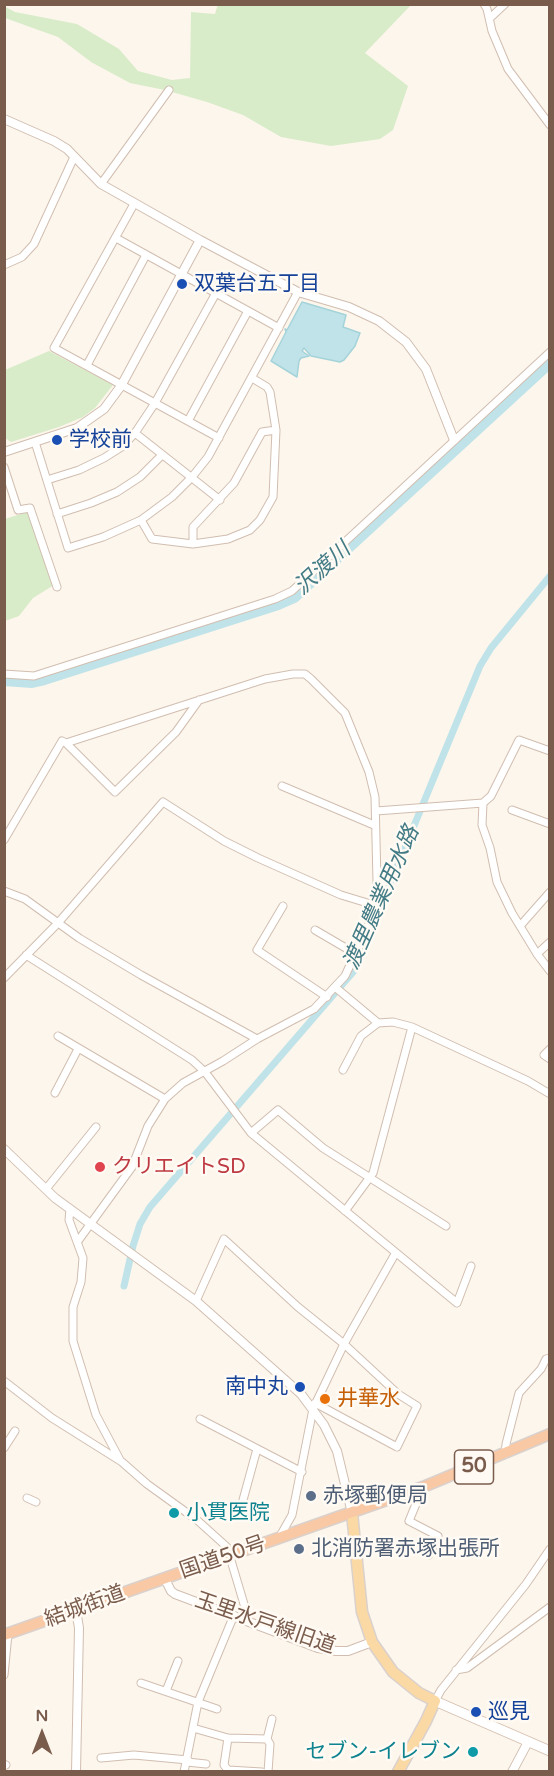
<!DOCTYPE html>
<meta charset="utf-8">
<style>
body{margin:0}
#map{position:relative;width:554px;height:1776px;overflow:hidden;background:#fdf6ec;font-family:"Varela Round",sans-serif}
canvas{display:block}
.frame{position:absolute;inset:0;border:6px solid #7a5c4d;pointer-events:none}
.north{position:absolute;left:12px;top:1704px;width:60px;height:60px;-webkit-text-stroke:4px #fffaf3;paint-order:stroke;rotate:0deg;font-size:16px;font-weight:700;line-height:24px;text-align:center;color:#7a5c4d}
.north::after{content:'';display:block;margin:auto;width:21px;height:27px;background:#7a5c4d;clip-path:polygon(50% 0,100% 100%,50% 72%,0 100%)}
</style>
<div id="map">
<canvas width="554" height="1776"></canvas>
<div class="frame"></div>
<div class="north">N</div>
</div>
<script>
const ctx = document.querySelector('canvas').getContext('2d');
ctx.lineJoin = 'round';
function fill(path, color) { ctx.fillStyle = color; ctx.fill(path, 'evenodd'); }
const poly = rows => new Path2D(rows.map(r => 'M' + r).join(''));
function trace(path, color, width, dash) { ctx.strokeStyle = color; ctx.lineWidth = width; ctx.lineCap = dash ? 'butt' : 'round'; ctx.setLineDash(dash || []); ctx.stroke(path); }
function drawText(font, color, halo, rows, align = 'center') {
  ctx.font = font + ' "Varela Round","Noto Sans JP",sans-serif'; ctx.lineWidth = 5; ctx.setLineDash([]); ctx.textBaseline = 'middle'; ctx.strokeStyle = halo; ctx.fillStyle = color; for (const [text, x, y, turn = 0] of rows) {
    ctx.save(); ctx.translate(x, y); ctx.rotate((+turn || 0) * Math.PI / 180); ctx.textAlign = isNaN(turn) ? turn : align; if (halo) ctx.strokeText(text, 0, 0); ctx.fillText(text, 0, 0); ctx.restore();
  }
}
fill(poly([
 [218,4,411,5,365,53,408,86,393,130,380,139,331,146,281,137,243,115,207,102,165,90,130,83,91,62,58,37,5,18,4,6,15,12,77,24,119,49,138,71,172,80,190,78,191,12,215,14],
 [49,351,113,385,95,408,83,417,59,427,11,442,5,438,5,370],
 [27,512,29,513,54,585,33,598,19,616,5,621,5,519]
]), '#d8ecc9');
const water = poly([
 [302,302,346,315,343,327,360,333,355,346,344,360,340,362,311,356,304,348,302,351,309,356,301,358,299,361,297,377,271,361,286,332,285,329,287,330,302,302]
]);
fill(water, '#bfe3e8');
trace(water, '#a5d3da', 1.5);
trace(poly([
 [124,1286,133,1246,140,1224,150,1207,354,971,480,666,491,648,550,576]
]), '#bfe3e8', 7);
trace(poly([
 [4,680,32,682,41,680,278,604,294,597,550,362]
]), '#bfe3e8', 12);
const minor = poly([
 [484,4,487,9,492,31,508,69,550,125],
 [490,18,505,4],
 [101,184,169,90],
 [134,204,54,348,219,438],
 [116,238,279,328],
 [4,265,22,257,34,244,74,157],
 [87,365,146,255],
 [188,421,248,311],
 [135,433,220,500],
 [35,442,68,548,103,537,141,520,172,497,192,477,208,457,298,292],
 [4,467,18,510,30,508,57,587],
 [47,480,79,470,104,458,123,446,135,433,155,403,216,293],
 [57,514,91,503,117,492,140,477,162,455],
 [141,520,152,539,193,544,228,539,250,530,260,520,273,497,276,430,270,392,267,387,252,378],
 [193,544,193,527,234,483,262,432,276,430],
 [4,674,34,676,275,599,292,591,550,352],
 [66,743,115,792,176,732,199,700],
 [282,786,374,825],
 [483,803,482,825,490,848,497,882,512,913,537,954,550,971],
 [512,810,550,824],
 [376,811,483,803,491,796,519,740,550,751],
 [4,840,62,741,66,743,265,679,293,674,305,674,311,679,345,713,369,772,375,797,377,882,374,905,369,924,345,976,314,1009,257,1039,223,1061,183,1083,165,1099,148,1126,132,1167,78,1241],
 [4,891,25,899,79,938,141,975,257,1039],
 [283,906,257,950,327,997],
 [520,926,550,892],
 [315,930,356,954],
 [537,954,550,942],
 [26,955,192,1060,205,1072,251,1133,457,1303,471,1266],
 [4,978,58,923,163,802,224,841,258,858,341,895,374,905],
 [335,987,378,1023],
 [58,1036,165,1099],
 [550,1049,544,1055,550,1059],
 [343,1070,361,1036,378,1023,393,1022,412,1027,528,1081,550,1094],
 [55,1093,78,1049],
 [251,1133,278,1110,323,1148,446,1226],
 [46,1189,96,1127],
 [70,1209,69,1220,83,1258,81,1282,73,1307,73,1341,96,1415,120,1460],
 [345,1211,373,1173,412,1027],
 [196,1301,224,1239,298,1307,344,1344,398,1394,417,1406,397,1447,315,1403],
 [4,1381,52,1418,122,1462,147,1484,197,1520,227,1547,249,1621],
 [200,1419,302,1472],
 [4,1448,15,1431],
 [505,1454,506,1444,519,1393,541,1369,546,1359,550,1358],
 [423,1487,409,1521,438,1536,429,1555],
 [27,1498,36,1502],
 [243,1500,257,1449],
 [279,1538,292,1515,313,1409,344,1344,395,1254],
 [456,1670,467,1668,550,1607],
 [4,1675,8,1634],
 [141,1683,217,1709],
 [166,1691,178,1661],
 [435,1701,441,1690,526,1584,550,1549],
 [193,1728,228,1738,267,1739,270,1744,268,1772],
 [228,1738,224,1765,228,1770,262,1772],
 [267,1739,272,1719],
 [101,1758,134,1755,188,1760],
 [187,1762,206,1764],
 [4,1764,6,1765],
 [184,1772,198,1702,234,1615]
]);
const tertiary = poly([
 [4,119,54,141,67,149,101,184,200,240,298,292,349,307,379,321,406,342,426,369,454,440],
 [4,452,77,428,104,409,121,386,200,240],
 [4,1149,55,1198,196,1301,301,1394,324,1425,337,1451,352,1513],
 [165,1579,171,1591,175,1594,318,1648,336,1651,348,1651,372,1642],
 [76,1610,79,1628,76,1772],
 [512,1772,528,1742]
]);
const secondary = poly([
 [435,1701,550,1751]
]);
const primary = poly([
 [352,1513,362,1612,372,1642,393,1672,419,1693,435,1701,426,1721,398,1772]
]);
const trunk = poly([
 [4,1635,423,1487,550,1434]
]);
trace(minor, '#d1beb0', 9);
trace(tertiary, '#d1beb0', 10);
trace(secondary, '#d6c0b0', 11);
trace(primary, '#dad1cd', 13);
trace(trunk, '#dad1cd', 13);
trace(minor, '#fff', 7);
trace(tertiary, '#fff', 8);
trace(secondary, '#fff', 9);
trace(primary, '#fbd9a5', 10);
trace(trunk, '#f9c8a4', 10);
for (const [x, y, r, color] of [
 [182,284,6,"#1a4fb4"],
 [57,440,6,"#1a4fb4"],
 [100,1167,6,"#e0444e"],
 [300,1387,6,"#1a4fb4"],
 [325,1399,6,"#e8710a"],
 [311,1496,6,"#5c6f8a"],
 [174,1513,6,"#0f9aa8"],
 [299,1549,6,"#5c6f8a"],
 [476,1712,6,"#1a4fb4"],
 [473,1752,6,"#0f9aa8"]
]) { const dot = new Path2D(); dot.arc(x, y, r, 0, 2 * Math.PI); ctx.fillStyle = color; ctx.fill(dot); trace(dot, '#fffaf3', 2); }
for (const [x, y, w] of [
 [474,1467,39]
]) { const box = new Path2D(); box.roundRect(x - w / 2, y - 17, w, 34, 4.5); ctx.fillStyle = '#fffaf3'; ctx.fill(box); trace(box, '#7a5c4d', 1.5); }
drawText('bold 20px', '#7a5c4d', null, [
 ["50",474,1467]
]);
drawText('21px', '#164399', '#fffaf3', [
 ["双葉台五丁目",194,284],
 ["学校前",69,440],
 ["南中丸",288,1387,"right"],
 ["巡見",488,1712]
], 'left');
drawText('21px', '#be3a42', '#fffaf3', [
 ["クリエイトSD",112,1167]
], 'left');
drawText('21px', '#c56008', '#fffaf3', [
 ["井華水",337,1399]
], 'left');
drawText('21px', '#4e5e75', '#fffaf3', [
 ["赤塚郵便局",323,1496],
 ["北消防署赤塚出張所",311,1549]
], 'left');
drawText('21px', '#0d838f', '#fffaf3', [
 ["小貫医院",186,1513],
 ["セブン-イレブン",461,1752,"right"]
], 'left');
drawText('21px', '#7a5c4d', '#fffaf3', [
 ["国道50号",223,1558,-19],
 ["結城街道",85,1607,-20],
 ["玉里水戸線旧道",265,1624,19]
]);
drawText('italic 22px', '#437c86', '#fffaf3', [
 ["沢渡川",323,569,-42],
 ["渡里農業用水路",382,898,-66]
]);
</script>
